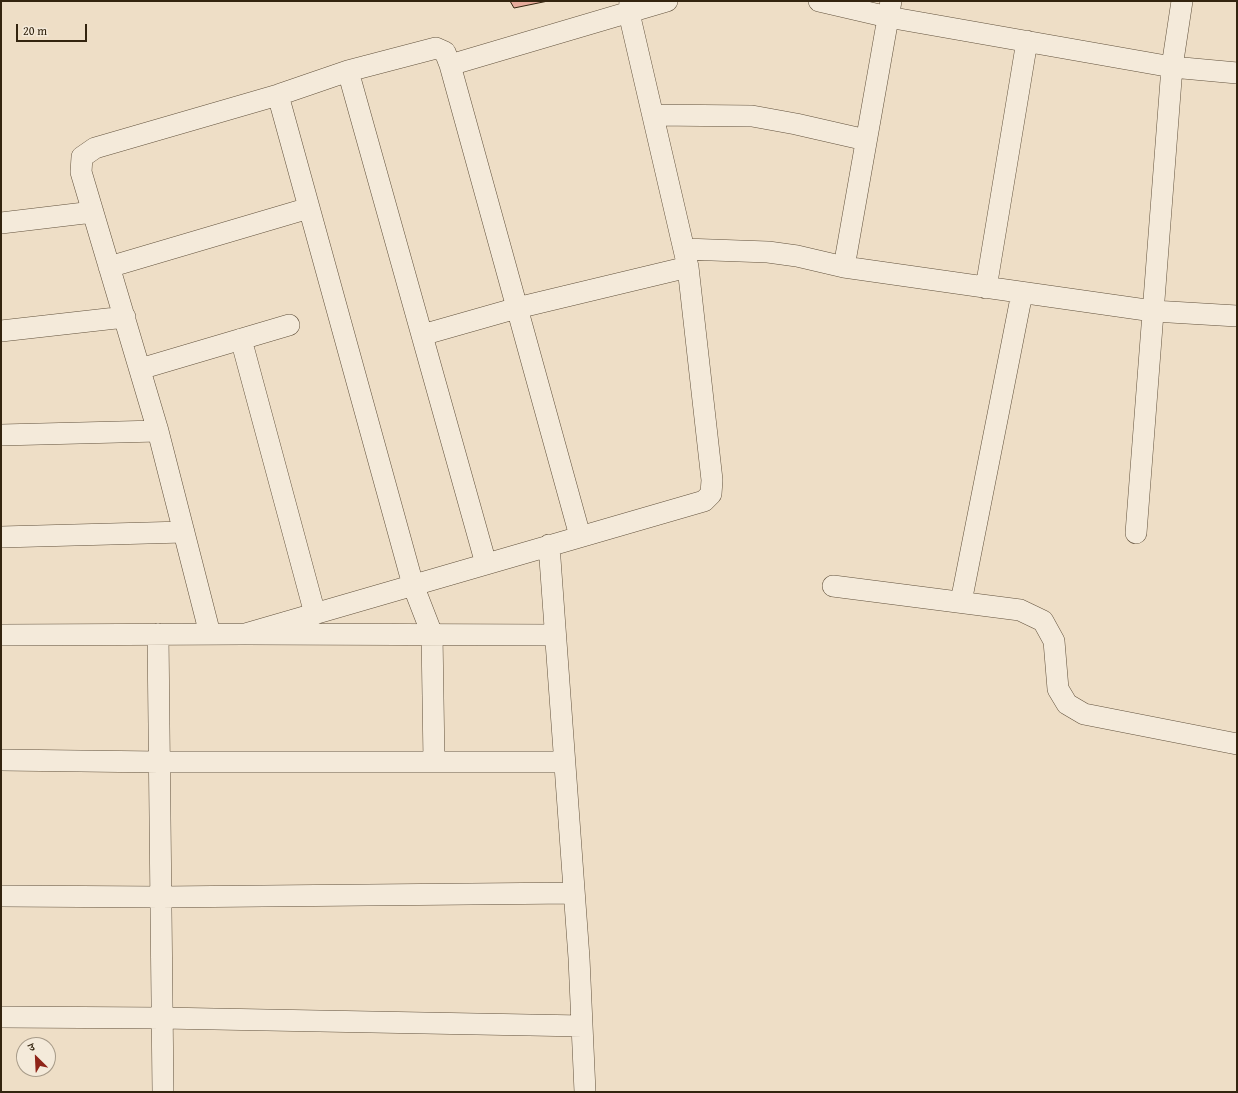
<!DOCTYPE html>
<meta charset="utf-8">
<style>
body{margin:0}
#map{position:relative;width:1238px;height:1093px;overflow:hidden;background:#eedec6;font-family:"Gentium Book Plus","Noto Serif Devanagari",serif}
canvas{display:block}
.frame{position:absolute;inset:0;border:2px solid #33240f;pointer-events:none}
.north{position:absolute;left:16px;top:1037px;width:40px;height:40px;box-sizing:border-box;background:#f4eada;border:1px solid #a79b89;border-radius:50%;rotate:336deg;font-size:11px;font-weight:700;line-height:16px;text-align:center;color:#33240f}
.north::after{content:'';display:block;margin:auto;width:14px;height:18px;background:#8f2418;clip-path:polygon(50% 0,100% 100%,50% 72%,0 100%)}
.scale{position:absolute;left:16px;top:24px;width:71px;height:18px;box-sizing:border-box;border:2px solid #33240f;border-top:0;padding-left:5px;font-size:12px;line-height:14px;white-space:nowrap;color:#33240f;-webkit-text-stroke:3px #f4eada;paint-order:stroke}
</style>
<div id="map">
<canvas width="1238" height="1093"></canvas>
<div class="frame"></div>
<div class="north">उ</div>
<div class="scale">20 m</div>
</div>
<script>
const ctx = document.querySelector('canvas').getContext('2d');
ctx.lineJoin = 'round';
function fill(path, color) { ctx.fillStyle = color; ctx.fill(path, 'evenodd'); }
const poly = rows => new Path2D(rows.map(r => 'M' + r).join(''));
function trace(path, color, width, dash) { ctx.strokeStyle = color; ctx.lineWidth = width; ctx.lineCap = dash ? 'butt' : 'round'; ctx.setLineDash(dash || []); ctx.stroke(path); }
const building = poly([
 [510,1,548,1,514,8,510,1]
]);
fill(building, '#e7ac9c');
trace(building, '#33240f', 1);
const minor = poly([
 [819,1,888,17,1172,67,1237,73],
 [450,65,667,1],
 [348,71,486,564],
 [278,95,413,585,432,634,434,761],
 [653,115,752,116,796,124,866,140],
 [1,223,93,212],
 [684,249,768,252,797,256,844,267,1153,311,1237,316],
 [109,267,309,208],
 [844,267,891,1],
 [986,288,1027,41],
 [1,331,125,317],
 [422,335,517,308,688,267],
 [241,339,315,614],
 [140,369,289,325],
 [1,435,158,431],
 [1136,533,1172,67,1182,1],
 [1,537,184,532],
 [549,545,579,958,585,1092],
 [833,586,1020,610,1043,621,1054,641,1058,689,1067,704,1084,714,1237,744],
 [961,602,1022,293],
 [158,634,163,1092],
 [210,634,158,431,81,172,82,157,95,148,278,95,348,71,436,48,445,52,450,65,580,536],
 [245,634,704,501,711,494,712,480,688,267,629,13,630,1],
 [1,635,245,634,555,635],
 [1,760,159,762,564,762],
 [1,896,161,897,574,893],
 [1,1017,162,1018,582,1026]
]);
trace(minor, '#62523d', 22);
trace(minor, '#f4eada', 21);
</script>
